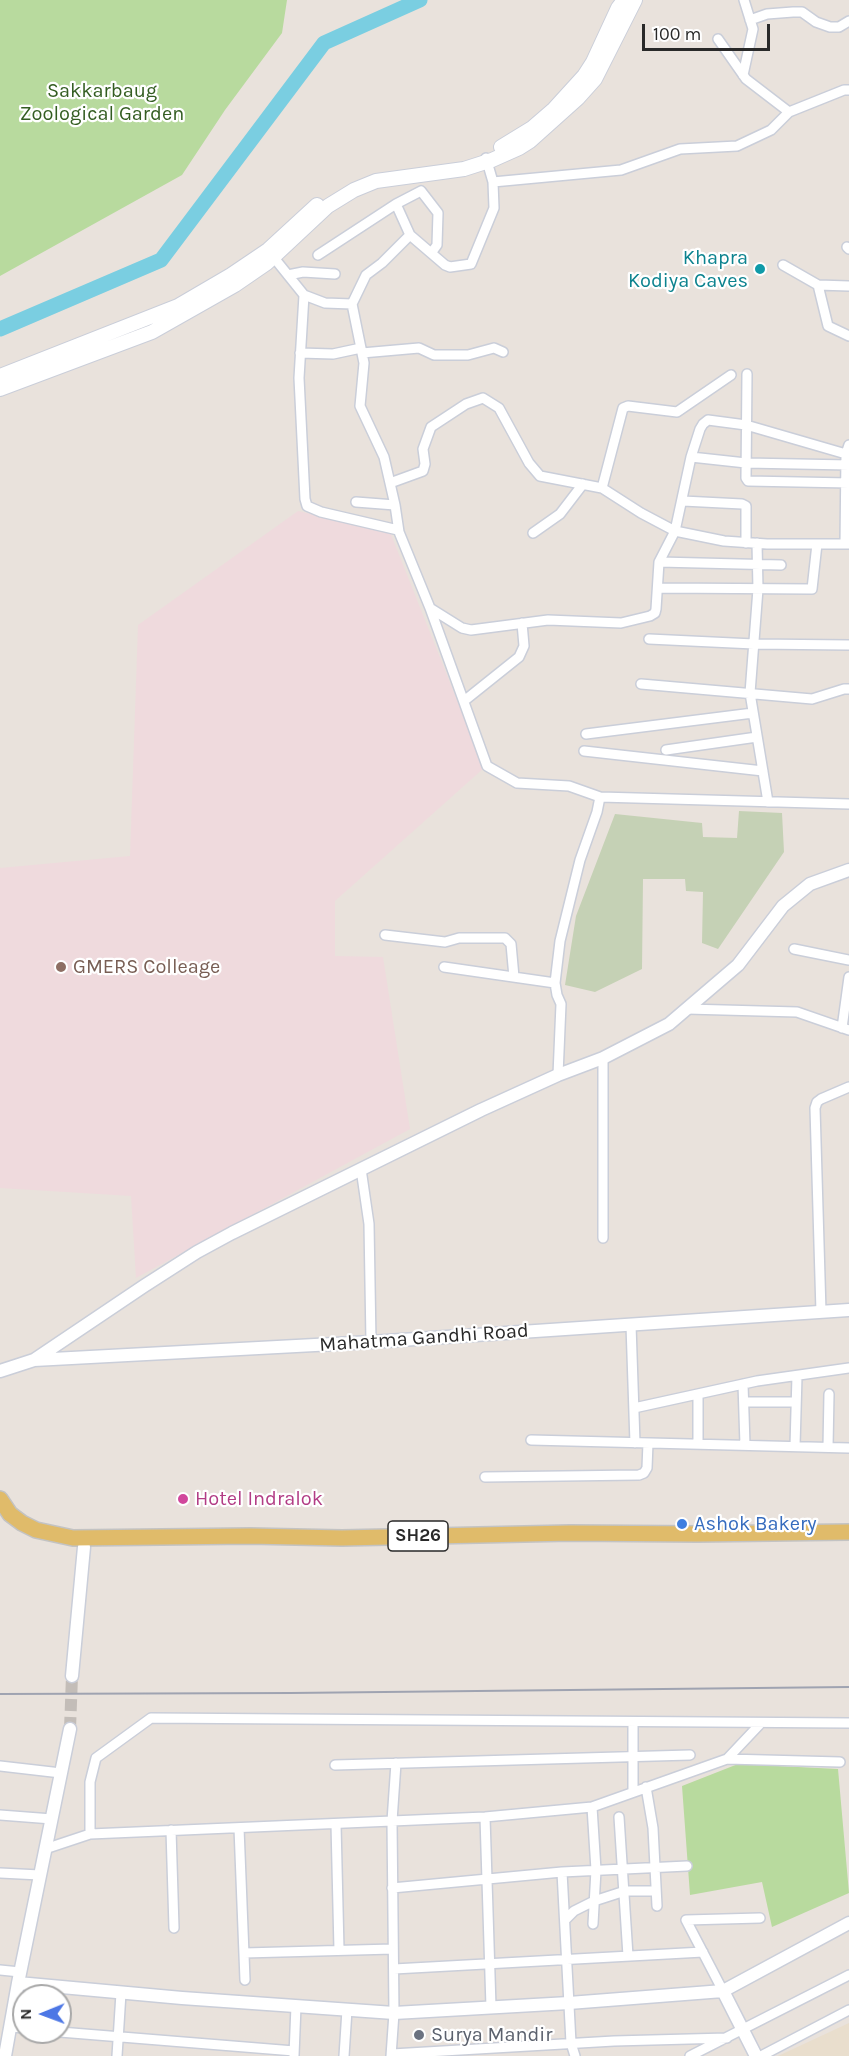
<!DOCTYPE html>
<style>
body{margin:0}
#map{position:relative;width:849px;height:2056px;overflow:hidden;background:#e9e2dc;font-family:Karla,sans-serif}
canvas{display:block}
.north{position:absolute;left:12px;top:1984px;width:60px;height:60px;box-sizing:border-box;background:#fff;border:2px solid #a9a9a9;border-radius:50%;rotate:269deg;font-size:16px;font-weight:700;line-height:24px;text-align:center;color:#292929}
.north::after{content:'';display:block;margin:auto;width:21px;height:27px;background:#4d77e5;clip-path:polygon(50% 0,100% 100%,50% 72%,0 100%)}
.scale{position:absolute;left:642px;top:24px;width:128px;height:27px;box-sizing:border-box;border:3px solid #292929;border-top:0;padding-left:8px;font-size:18px;line-height:21px;white-space:nowrap;color:#292929;-webkit-text-stroke:4px #fff;paint-order:stroke}
</style>
<div id="map">
<canvas width="849" height="2056"></canvas>
<div class="north">N</div>
<div class="scale">100 m</div>
</div>
<script>
const ctx = document.querySelector('canvas').getContext('2d');
ctx.lineJoin = 'round';
function fill(path, color) { ctx.fillStyle = color; ctx.fill(path, 'evenodd'); }
const poly = rows => new Path2D(rows.map(r => 'M' + r).join(''));
function trace(path, color, width, dash) { ctx.strokeStyle = color; ctx.lineWidth = width; ctx.lineCap = dash ? 'butt' : 'round'; ctx.setLineDash(dash || []); ctx.stroke(path); }
function drawText(font, color, halo, rows, align = 'center') {
  ctx.font = font + ' Karla,sans-serif'; ctx.lineWidth = 4.5; ctx.setLineDash([]); ctx.textBaseline = 'middle'; ctx.strokeStyle = halo; ctx.fillStyle = color; for (const [text, x, y, turn = 0] of rows) {
    ctx.save(); ctx.translate(x, y); ctx.rotate((+turn || 0) * Math.PI / 180); ctx.textAlign = isNaN(turn) ? turn : align; if (halo) ctx.strokeText(text, 0, 0); ctx.fillText(text, 0, 0); ctx.restore();
  }
}
fill(poly([
 [849,2023,849,2056,778,2056]
]), '#e9decd');
fill(poly([
 [298,511,390,532,484,768,335,901,335,956,383,957,410,1129,136,1278,131,1196,0,1188,0,868,130,856,138,625]
]), '#efdadd');
fill(poly([
 [0,0,287,0,282,33,225,110,182,175,0,276],
 [738,1764,838,1769,849,1893,772,1927,762,1882,690,1895,682,1786]
]), '#b8da9e');
fill(poly([
 [739,811,782,813,784,852,718,949,702,943,703,892,686,891,685,879,643,879,642,969,595,992,565,985,576,916,615,814,702,823,703,837,737,838]
]), '#c5d1b5');
trace(poly([
 [0,329,161,260,324,43,420,0]
]), '#7acee1', 15);
trace(poly([
 [70,1729,72,1676]
]), '#c3bdb8', 12, [12, 6]);
const minor = poly([
 [750,20,767,14,793,12,802,12,816,22,830,27,839,27,849,21],
 [718,39,746,79,789,112],
 [743,75,753,29,744,0],
 [493,182,621,170,680,149,737,146,771,130,789,112,844,90,849,90],
 [410,235,445,265,450,267,471,264,494,208,493,182,486,158],
 [847,247,849,249],
 [271,254,304,295,299,378,305,499,307,506,321,512,398,530],
 [318,255,396,204,421,191,438,213,437,245,432,252],
 [783,265,818,285,828,326,849,336],
 [288,275,303,272,335,274],
 [818,285,849,286],
 [304,295,325,303,352,304,364,363,360,406,384,457,395,505,399,532,430,608,487,766,517,783,569,786,600,797,849,804],
 [352,304,366,275,382,263,410,235,396,204],
 [300,353,333,354,361,348],
 [362,353,419,348,434,355,468,355,494,348,503,352],
 [747,374,746,478,748,481,849,483],
 [691,457,746,463,849,465],
 [390,483,423,471,425,464,423,449,431,427,466,404,483,398,499,408,529,463,540,476,602,488,641,513,675,531,724,541,767,544,849,544],
 [602,488,623,408,628,406,677,412,731,375],
 [683,501,742,504,746,506,746,543],
 [356,502,395,505],
 [533,533,560,514,583,484],
 [757,543,758,589,750,693,768,802],
 [845,544,846,454,849,445],
 [659,562,781,565],
 [659,588,812,589,817,544],
 [430,608,462,628,471,630,548,620,621,623,650,616,655,613,656,609,659,562,675,531,691,457,700,429,703,424,708,420,746,425,846,454],
 [649,639,754,644,849,645],
 [641,684,812,699,844,689,849,689],
 [464,701,519,657,524,646,522,623],
 [586,734,753,713],
 [666,750,757,737],
 [584,751,763,771],
 [385,935,445,942,459,938,505,938,511,944,514,977],
 [794,949,849,960],
 [444,967,555,983],
 [687,1009,797,1012,849,1030],
 [842,1028,849,977],
 [558,1075,561,1004,557,995,555,983,560,941,580,860,597,812,600,797],
 [361,1169,369,1224,371,1342],
 [603,1238,603,1058],
 [821,1312,815,1108,817,1102,821,1099,849,1087],
 [631,1325,635,1443],
 [743,1384,745,1445],
 [744,1402,796,1402],
 [634,1408,757,1381,849,1368],
 [531,1440,849,1448],
 [698,1444,698,1394],
 [795,1446,797,1376],
 [828,1447,829,1394],
 [485,1477,639,1475,644,1473,647,1468,648,1443],
 [633,1722,633,1792],
 [727,1759,840,1762],
 [335,1765,690,1755],
 [0,1766,61,1773],
 [646,1787,653,1828,657,1906],
 [592,1807,596,1870,593,1924],
 [0,1815,52,1819],
 [485,1817,491,2007],
 [619,1817,628,1956],
 [336,1824,339,1950],
 [239,1828,245,1980],
 [171,1830,174,1928],
 [90,1834,485,1817,592,1807,727,1759,761,1723],
 [45,1849,90,1834,90,1782,96,1758,151,1718,849,1723],
 [562,1872,571,2043,575,2056],
 [0,1873,40,1875],
 [392,1888,562,1872,687,1866],
 [565,1920,574,1911,594,1901,625,1891,656,1891],
 [244,1953,393,1949],
 [394,1969,703,1952],
 [0,1970,20,1972],
 [723,1991,686,1920,760,1918],
 [10,2027,24,2028],
 [60,2032,294,2051],
 [392,2054,614,2041,727,2038],
 [294,2055,296,2006],
 [117,2056,121,1993],
 [344,2056,347,2010],
 [391,2056,394,2013,392,1821,396,1763],
 [690,2056,849,1975],
 [761,2056,849,2010]
]);
const tertiary = poly([
 [34,1360,144,1286,197,1252,232,1233,481,1110,558,1075,603,1058,669,1024,738,965,783,906,810,884,849,870],
 [0,1371,34,1360,371,1342,849,1310],
 [72,1676,84,1547],
 [18,1983,182,1998,394,2013,569,2003,723,1991,849,1923],
 [723,1991,756,2056],
 [5,2056,18,1983,70,1729]
]);
const secondary = poly([
 [501,147,532,128,554,109,584,76,593,62,618,8,624,0],
 [0,376,178,306,231,275,268,250,317,205],
 [0,389,152,332,235,285,267,263,328,206,354,190,376,181,464,169,492,160,519,148,530,141,578,98,595,79,635,0]
]);
const primary = poly([
 [0,1499,10,1514,22,1523,36,1530,73,1538,250,1536,342,1538,570,1533,697,1534,849,1532]
]);
trace(minor, '#caced9', 12);
trace(tertiary, '#caced9', 15);
trace(secondary, '#caced9', 16);
trace(primary, '#c3c3c3', 18);
trace(minor, '#fff', 9);
trace(tertiary, '#fff', 12);
trace(secondary, '#fff', 14);
trace(primary, '#e0bb6a', 15);
trace(poly([
 [0,1694,291,1693,849,1687]
]), '#9fa3b1', 2);
for (const [x, y, r, color] of [
 [760,269,6,"#0f9aa8"],
 [61,967,6,"#8d6e63"],
 [183,1499,6,"#d1479c"],
 [682,1524,6,"#3f7fe0"],
 [419,2035,6,"#6b7280"]
]) { const dot = new Path2D(); dot.arc(x, y, r, 0, 2 * Math.PI); ctx.fillStyle = color; ctx.fill(dot); trace(dot, '#fff', 2); }
for (const [x, y, w] of [
 [418,1536,60]
]) { const box = new Path2D(); box.roundRect(x - w / 2, y - 15, w, 30, 4.5); ctx.fillStyle = '#fff'; ctx.fill(box); trace(box, '#292929', 1.5); }
drawText('bold 18px', '#292929', null, [
 ["SH26",418,1536]
]);
drawText('20px', '#335d21', '#fff', [
 ["Sakkarbaug",102,91],
 ["Zoological Garden",102,114]
]);
drawText('20px', '#0d838f', '#fff', [
 ["Khapra",748,258],
 ["Kodiya Caves",748,281]
], 'right');
drawText('20px', '#785e54', '#fff', [
 ["GMERS Colleage",73,967]
], 'left');
drawText('20px', '#292929', '#fff', [
 ["Mahatma Gandhi Road",424,1338,-4]
]);
drawText('20px', '#b23c85', '#fff', [
 ["Hotel Indralok",195,1499]
], 'left');
drawText('20px', '#366cbe', '#fff', [
 ["Ashok Bakery",694,1524]
], 'left');
drawText('20px', '#5b616d', '#fff', [
 ["Surya Mandir",431,2035]
], 'left');
</script>
